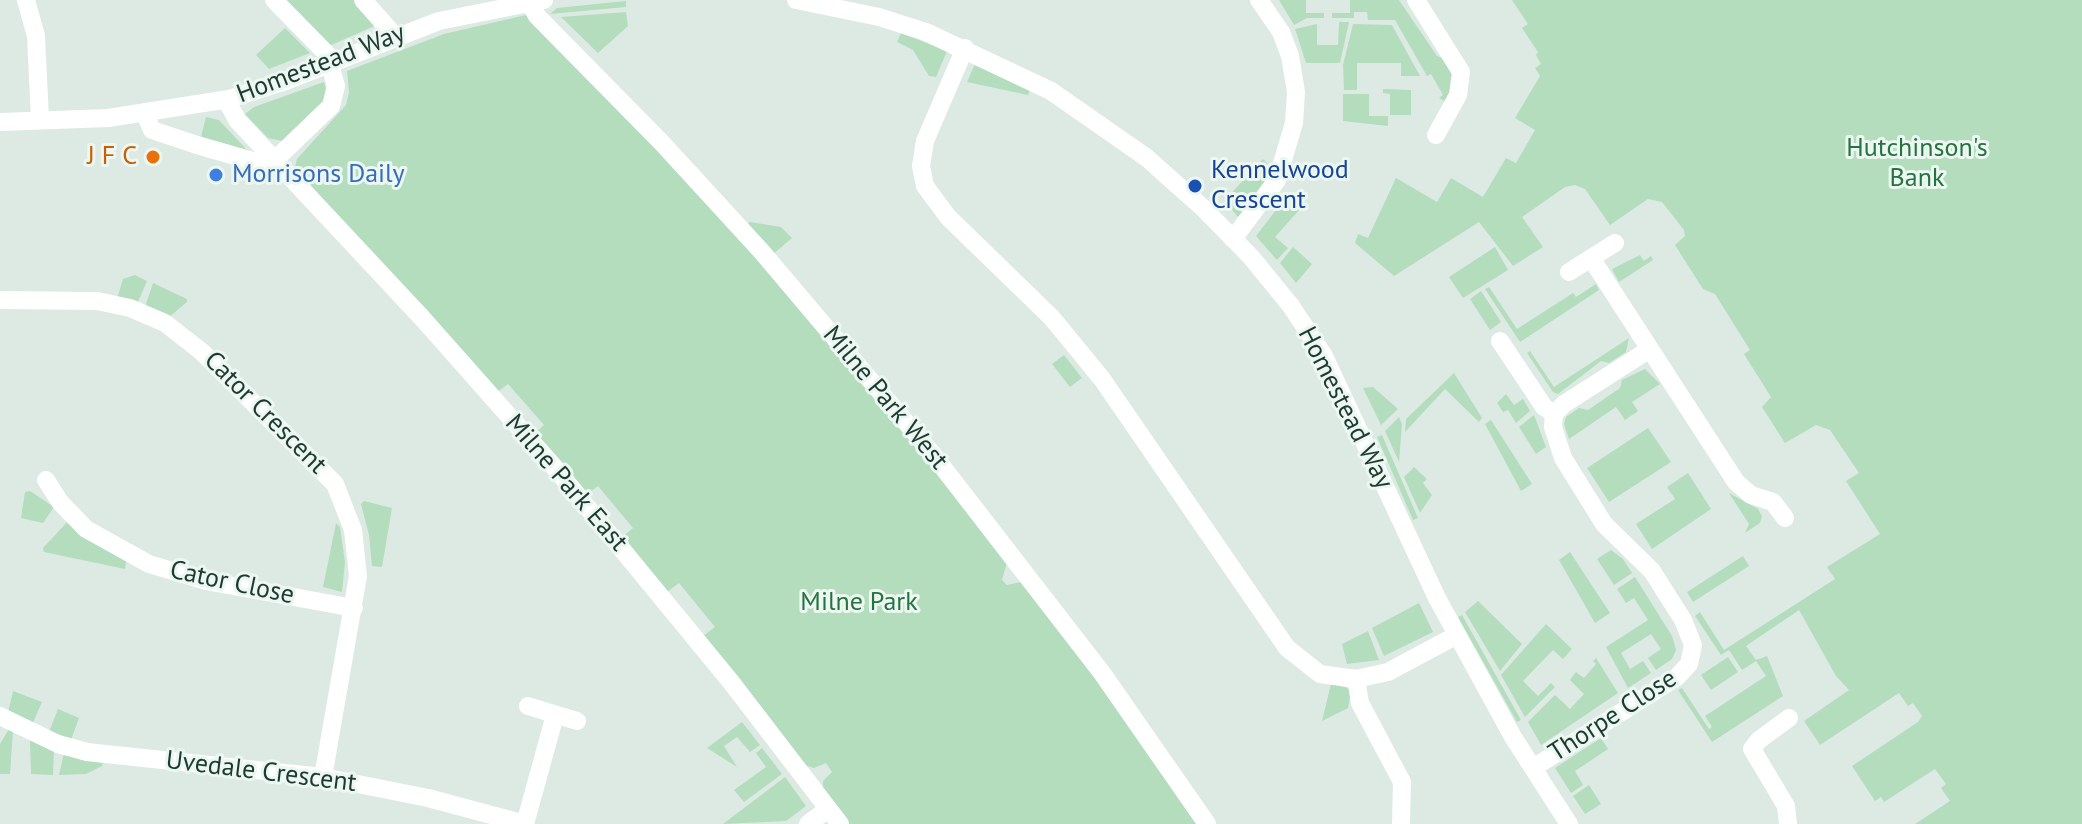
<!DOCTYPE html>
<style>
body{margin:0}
canvas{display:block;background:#dceae3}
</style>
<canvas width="2082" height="824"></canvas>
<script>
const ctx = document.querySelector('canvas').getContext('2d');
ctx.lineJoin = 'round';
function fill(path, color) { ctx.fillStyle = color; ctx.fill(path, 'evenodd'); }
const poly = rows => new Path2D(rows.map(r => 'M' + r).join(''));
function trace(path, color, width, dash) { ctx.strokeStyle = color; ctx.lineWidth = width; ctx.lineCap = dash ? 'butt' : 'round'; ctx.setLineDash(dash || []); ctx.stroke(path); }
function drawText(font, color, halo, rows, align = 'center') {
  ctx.font = font + ' "PT Sans",sans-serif'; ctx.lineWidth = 6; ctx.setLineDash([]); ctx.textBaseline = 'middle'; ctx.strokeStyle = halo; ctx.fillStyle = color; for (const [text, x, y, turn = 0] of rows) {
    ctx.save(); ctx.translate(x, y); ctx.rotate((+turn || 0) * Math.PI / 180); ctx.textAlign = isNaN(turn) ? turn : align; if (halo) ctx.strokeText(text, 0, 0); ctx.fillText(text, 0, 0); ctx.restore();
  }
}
fill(poly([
 [282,0,354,0,379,24,329,46],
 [1279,0,1306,0,1306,13,1324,13,1324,18,1307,18,1294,25],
 [1350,0,1399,0,1437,56,1447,60,1455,78,1446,102,1439,98,1443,95,1431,74,1427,76,1395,20,1368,20,1367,12,1354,12,1354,18,1332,18,1332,13,1350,13],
 [1512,0,2082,0,2082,824,1915,824,1950,801,1941,788,1946,784,1935,769,1884,802,1881,797,1875,801,1852,766,1918,722,1922,716,1913,703,1908,706,1899,693,1820,745,1804,721,1849,690,1836,676,1799,610,1746,646,1756,660,1767,656,1783,696,1712,742,1678,690,1682,688,1709,729,1712,727,1705,716,1766,676,1756,661,1742,670,1729,650,1721,655,1695,616,1700,612,1724,650,1835,579,1827,567,1880,534,1846,481,1859,473,1830,430,1816,425,1785,443,1762,407,1771,397,1744,354,1750,350,1715,294,1703,289,1675,245,1685,236,1684,230,1662,202,1648,199,1610,225,1585,189,1575,185,1565,187,1522,217,1543,247,1513,266,1479,222,1394,276,1355,243,1358,234,1368,238,1396,178,1437,202,1451,178,1483,197,1506,158,1516,163,1535,130,1515,118,1540,76,1535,68,1541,64,1536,55,1538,52,1522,28,1528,24],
 [626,1,626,7,550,14,557,8],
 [626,12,628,26,598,53,561,17],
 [526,15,656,146,854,367,1007,562,1002,580,1007,585,1021,582,1028,585,1200,824,848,824,823,789,823,781,832,772,826,763,814,768,804,765,703,636,715,627,679,583,667,592,621,538,633,528,598,486,586,495,533,435,544,425,508,384,496,393,294,171,297,159,346,105,349,92,347,71,444,34],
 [1339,22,1349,22,1340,63,1306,63,1295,29,1317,24,1317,45,1338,45],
 [1353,24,1392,25,1420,76,1401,76,1401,63,1357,63,1357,90,1344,90,1343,65],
 [285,28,310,53,269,69,256,55],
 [901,33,947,51,936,77,929,76,913,50,897,42],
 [975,64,1030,90,1028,95,967,82],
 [324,82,328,97,282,141,268,138,245,114,254,107],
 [1383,89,1411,90,1411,115,1390,115,1390,94,1383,93],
 [1343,94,1369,94,1369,116,1388,116,1388,126,1343,121],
 [206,117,219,120,247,150,201,137],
 [1263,159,1273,170,1240,219,1224,201],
 [1283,201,1300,209,1275,237,1288,248,1277,260,1256,236],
 [750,222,781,227,792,238,772,255,746,225],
 [1293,247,1312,264,1296,283,1280,263],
 [1495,247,1508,270,1463,298,1449,277],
 [1640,255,1644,261,1651,256,1653,260,1619,282,1612,269],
 [135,275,147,281,137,304,117,299,123,279],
 [153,283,187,299,187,302,168,318,145,307],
 [1596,284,1599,290,1520,342,1485,289,1489,287,1517,329,1573,293,1576,297],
 [1481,291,1501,322,1490,330,1470,299],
 [1629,338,1626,352,1609,363,1601,361,1558,394,1553,392,1527,353,1530,351,1554,387],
 [1064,355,1082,378,1070,387,1052,364],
 [1645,369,1660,384,1632,402,1638,411,1625,420,1616,407,1569,439,1564,424,1566,417,1579,408,1588,410,1620,388,1622,380],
 [1454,373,1482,418,1479,422,1445,389,1405,432,1406,419],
 [1373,387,1398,409,1381,425,1363,388],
 [1506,394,1514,405,1523,399,1530,411,1516,423,1508,410,1503,412,1497,403],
 [1534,415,1546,447,1536,454,1519,427],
 [1399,417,1402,424,1399,462,1385,431],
 [1491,420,1532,484,1521,491,1485,424],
 [1648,428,1671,462,1609,502,1587,468],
 [1382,435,1418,518,1413,520,1377,437],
 [1414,467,1427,479,1423,483,1432,495,1420,513,1404,477],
 [1688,473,1711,509,1652,549,1636,524,1675,499,1667,487],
 [30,491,54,507,43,523,21,518,25,492],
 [1729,493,1758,509,1762,516,1760,523,1745,533,1749,524],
 [364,501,392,508,382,567,372,566,369,535,361,504],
 [69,520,126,561,125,569,44,552,43,548],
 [336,523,340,527,345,562,342,592,323,587],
 [1611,550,1623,559,1632,573,1614,585,1597,559],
 [1570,552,1610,613,1595,623,1559,560],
 [1743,556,1749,566,1693,602,1687,592],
 [1635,577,1672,636,1676,650,1672,659,1656,670,1648,658,1661,649,1651,634,1621,653,1630,669,1643,661,1651,673,1628,688,1606,647,1648,620,1634,598,1626,603,1617,589],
 [1478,601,1522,644,1500,671,1465,612],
 [1419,603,1433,632,1384,656,1372,628],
 [1462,615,1521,720,1517,722,1458,617],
 [1546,624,1572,649,1563,659,1553,650,1523,681,1538,696,1551,683,1555,687,1525,717,1501,675],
 [1368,631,1379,660,1347,664,1342,644],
 [1728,657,1738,672,1711,690,1701,675],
 [1596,658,1618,693,1541,745,1528,722,1555,695,1570,709,1584,694,1570,680,1576,672,1584,678,1596,664,1593,661],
 [1331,684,1348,688,1351,692,1348,708,1322,721],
 [13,691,42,702,32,725,8,713],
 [58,709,79,718,71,740,49,732],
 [742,722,760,745,750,752,737,737,724,746,737,767,707,748],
 [9,729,13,731,10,774,0,774,0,744],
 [1601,738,1608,749,1575,771,1583,785,1571,793,1555,768],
 [30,739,54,749,53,775,31,774],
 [762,748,782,774,744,802,734,790,766,767,756,753],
 [64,753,103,763,102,766,86,774,59,775],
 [785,777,806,806,786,821,723,824],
 [1589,785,1601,804,1585,814,1573,796]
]), '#b3ddbd');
trace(poly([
 [26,0,36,36,40,120],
 [363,0,395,36],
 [796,0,879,17,926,32,1051,91,1147,158,1203,208,1251,257,1291,306,1324,356,1437,598,1513,737,1569,824],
 [1416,0,1461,72,1458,95,1436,135],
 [529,2,537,16,662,143,762,252,931,452,1102,673,1207,824],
 [965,48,925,141,921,166,925,186,948,217,1052,318,1102,379,1287,648,1320,674,1356,679,1388,672,1457,635],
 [226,100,238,121,423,319,555,468,731,682,840,824],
 [145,114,152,130,197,145,256,162,279,156,331,106,336,86,327,54,274,0],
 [0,122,108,118,229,99,283,82,439,21,544,0],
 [1233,239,1277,180,1294,123,1296,92,1290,56,1281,32,1259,0],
 [1591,258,1736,482,1751,495,1773,502,1785,518],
 [1569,272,1615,243],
 [0,300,97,301,130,308,165,323,202,352,335,484,353,530,358,576,323,777],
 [1500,341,1544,407,1554,414,1553,427,1563,458,1604,524,1652,571,1683,620,1693,645,1689,664,1677,677,1533,768],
 [1554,414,1564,404,1650,349],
 [46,480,60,502,86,529,149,564,206,581,354,608],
 [1356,679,1360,703,1402,782,1401,824],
 [528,706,577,721],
 [0,716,58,744,87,752,323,777,428,798,525,824],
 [525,824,555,715],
 [808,824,828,809],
 [1788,824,1786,806,1752,749,1759,740,1789,718]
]), '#fff', 18);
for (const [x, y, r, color] of [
 [153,157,8,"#e8710a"],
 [216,175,8,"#3f7fe0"],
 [1195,186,8,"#1a4fb4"]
]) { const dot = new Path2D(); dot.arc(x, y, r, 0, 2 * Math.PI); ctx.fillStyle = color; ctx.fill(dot); trace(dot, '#edf7f1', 3); }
drawText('26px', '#1d3a31', '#edf7f1', [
 ["Homestead Way",321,64,-21],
 ["Milne Park West",885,398,50],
 ["Homestead Way",1345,408,63],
 ["Cator Crescent",265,413,45],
 ["Milne Park East",566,483,49],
 ["Cator Close",232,583,12],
 ["Thorpe Close",1613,716,-33],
 ["Uvedale Crescent",261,772,7]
]);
drawText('26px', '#257340', '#edf7f1', [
 ["Hutchinson's",1917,149],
 ["Bank",1917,179],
 ["Milne Park",859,603]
]);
drawText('26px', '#c56008', '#edf7f1', [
 ["J F C",137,157]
], 'right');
drawText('26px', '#164399', '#edf7f1', [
 ["Kennelwood",1211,171],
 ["Crescent",1211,201]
], 'left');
drawText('26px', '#366cbe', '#edf7f1', [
 ["Morrisons Daily",232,175]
], 'left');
</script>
